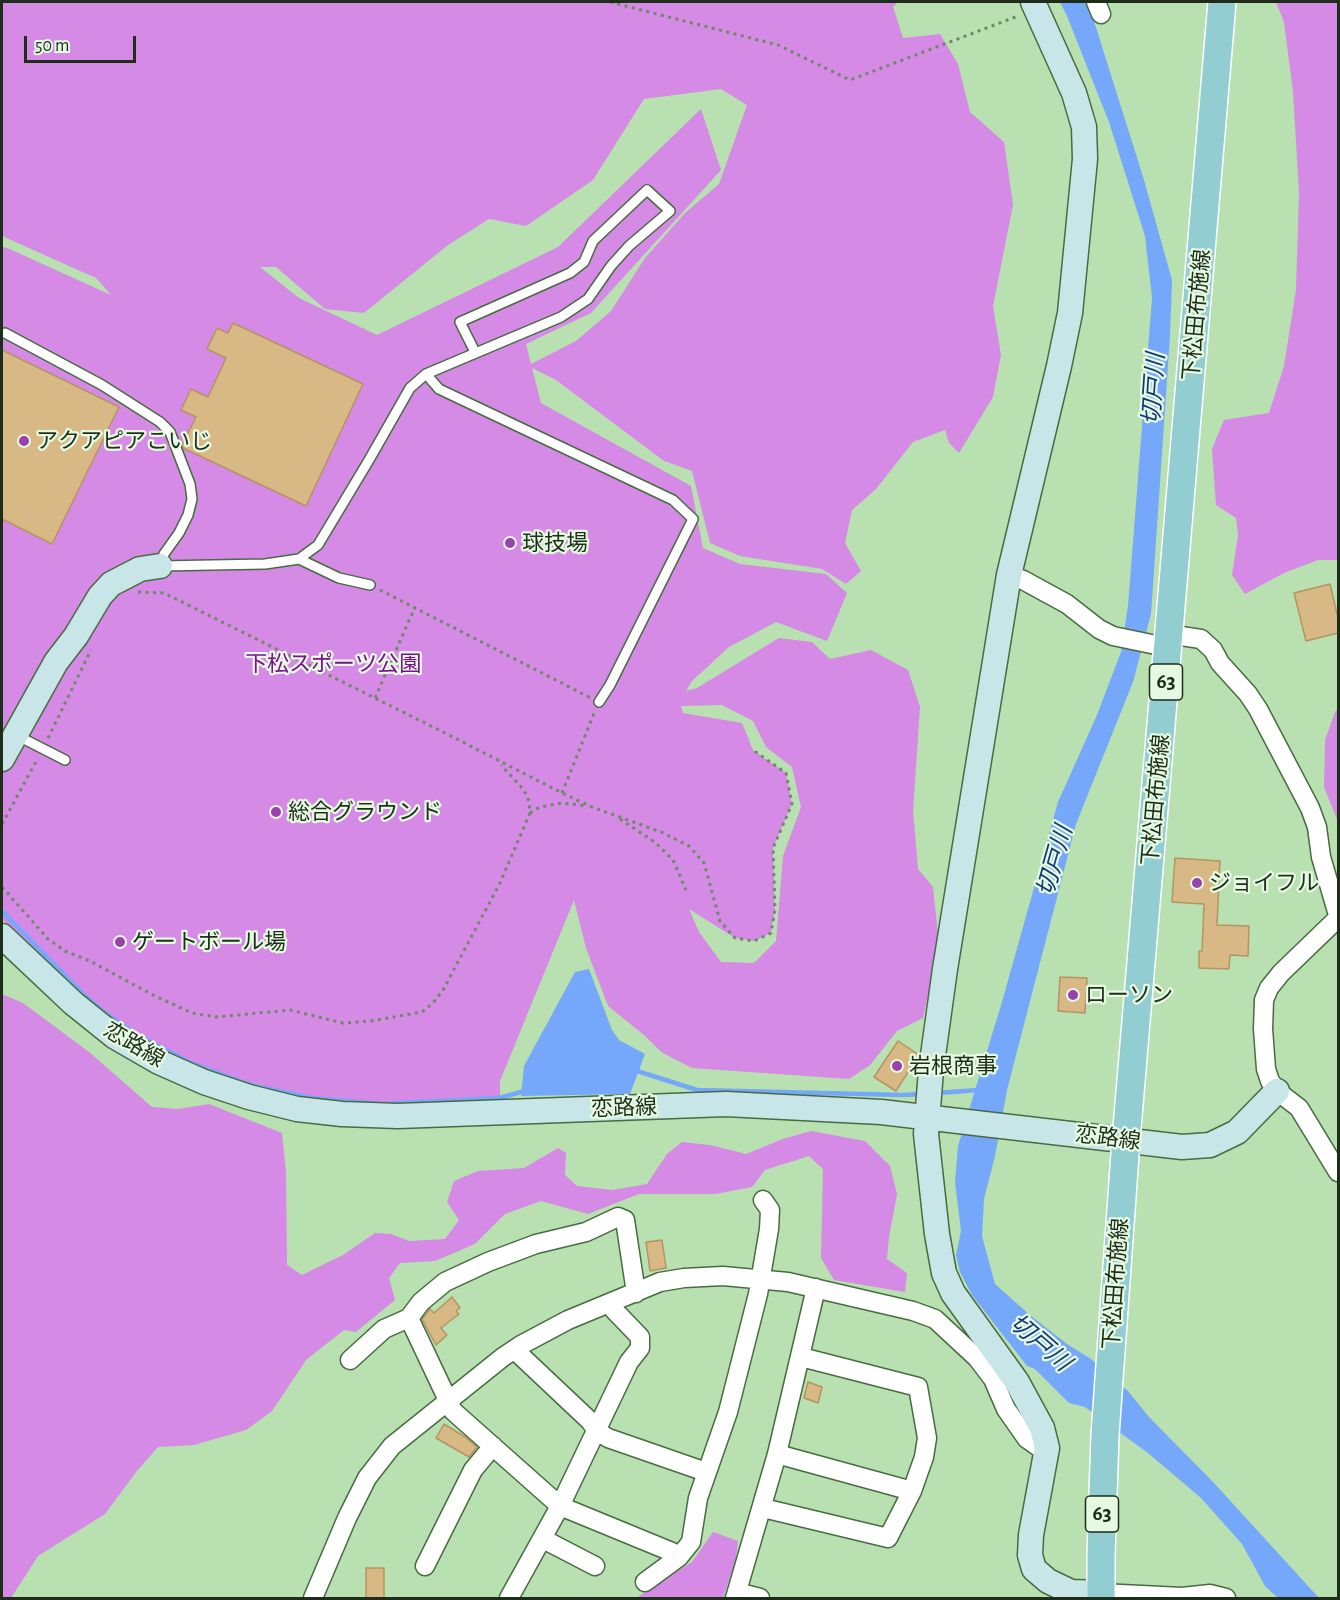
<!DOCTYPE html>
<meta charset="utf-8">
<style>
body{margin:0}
#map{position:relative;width:1340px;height:1600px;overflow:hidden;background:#b8e0b0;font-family:"Alegreya Sans",sans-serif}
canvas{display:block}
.frame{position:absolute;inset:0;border:3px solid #1d2d1a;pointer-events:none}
.scale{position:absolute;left:24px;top:36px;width:112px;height:27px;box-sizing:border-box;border:3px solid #1d2d1a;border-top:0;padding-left:8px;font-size:18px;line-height:21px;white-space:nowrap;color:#1d2d1a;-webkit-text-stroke:4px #e6fae2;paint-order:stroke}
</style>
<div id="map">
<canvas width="1340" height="1600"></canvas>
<div class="frame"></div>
<div class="scale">50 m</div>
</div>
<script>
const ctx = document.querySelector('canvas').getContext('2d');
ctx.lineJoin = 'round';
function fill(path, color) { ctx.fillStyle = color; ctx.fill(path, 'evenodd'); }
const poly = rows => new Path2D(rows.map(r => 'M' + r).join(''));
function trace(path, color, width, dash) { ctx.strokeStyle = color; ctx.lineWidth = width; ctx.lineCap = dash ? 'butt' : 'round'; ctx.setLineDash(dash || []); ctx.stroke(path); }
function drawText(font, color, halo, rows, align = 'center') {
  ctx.font = font + ' "Alegreya Sans","Noto Sans JP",sans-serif'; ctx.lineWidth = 4.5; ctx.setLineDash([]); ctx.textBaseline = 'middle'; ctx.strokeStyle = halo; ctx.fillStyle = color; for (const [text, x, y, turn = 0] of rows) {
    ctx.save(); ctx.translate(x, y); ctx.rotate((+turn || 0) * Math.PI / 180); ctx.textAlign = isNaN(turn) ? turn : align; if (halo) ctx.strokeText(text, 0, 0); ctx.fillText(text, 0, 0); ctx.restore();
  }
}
fill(poly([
 [2,2,898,2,893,7,903,38,940,34,958,64,970,112,1004,142,1013,205,993,306,1001,355,993,397,959,453,949,443,945,430,913,442,876,489,852,510,845,543,861,571,846,584,822,569,740,556,710,543,692,471,664,461,556,380,532,368,541,403,691,486,703,548,740,564,826,574,847,593,827,641,776,622,729,647,692,681,686,691,697,688,779,638,812,642,830,659,871,650,908,670,920,707,913,811,918,869,933,887,939,944,923,1018,897,1031,870,1065,849,1079,692,1068,661,1052,644,1035,608,1006,586,948,574,900,500,1081,500,1101,372,1105,315,1102,272,1092,216,1074,166,1053,119,1027,80,996,2,919,2,248,5,247,111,295,96,278,2,236],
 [721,89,747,105,719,184,685,213,645,258,611,311,576,341,531,364,526,344,591,313,721,170,701,109,558,247,377,335,299,298,260,267,276,267,325,309,364,313,448,245,489,219,526,226,593,180,644,99],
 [722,705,753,721,766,747,792,767,801,807,783,856,776,941,754,963,721,962,699,932,689,909,735,938,754,941,771,933,775,910,773,848,792,804,786,773,753,750,742,723,683,713,681,706],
 [1276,2,1338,2,1338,560,1318,560,1284,573,1245,594,1232,575,1238,535,1236,518,1216,505,1212,449,1224,420,1269,413,1284,366,1296,290,1299,192,1293,92,1284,22],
 [1338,708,1338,822,1324,787,1325,740,1335,712],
 [2,994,23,1003,89,1052,152,1107,178,1109,209,1104,282,1133,286,1172,287,1265,302,1275,343,1255,375,1233,391,1234,409,1241,445,1239,459,1220,447,1202,454,1181,478,1171,524,1168,558,1148,566,1153,565,1175,577,1186,612,1190,647,1184,667,1154,682,1142,710,1145,746,1154,783,1139,811,1131,865,1141,890,1166,897,1194,889,1237,887,1259,907,1273,905,1292,834,1280,821,1258,823,1169,809,1156,765,1170,752,1187,715,1194,639,1194,588,1214,541,1201,505,1214,475,1244,435,1261,400,1263,389,1278,395,1300,356,1332,344,1330,306,1360,272,1411,246,1430,194,1445,158,1447,136,1472,105,1514,38,1556,11,1598,2,1598],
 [713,1532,738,1541,736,1558,723,1598,636,1598,692,1562]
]), '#d58ae5');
fill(poly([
 [1060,2,1088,2,1144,180,1172,280,1170,336,1151,614,1133,682,1076,824,1007,1090,995,1156,984,1199,982,1236,995,1284,1031,1316,1067,1344,1091,1359,1128,1391,1149,1417,1214,1483,1319,1598,1278,1598,1265,1586,1242,1544,1201,1498,1148,1453,1085,1407,1069,1403,1035,1369,1027,1366,972,1295,960,1272,956,1255,961,1231,955,1182,958,1146,1002,1002,1058,802,1097,715,1121,652,1128,606,1152,298,1145,236,1109,122,1067,16],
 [589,969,612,1030,619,1040,645,1054,630,1094,521,1096,524,1066,575,972]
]), '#75a7fb');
trace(poly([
 [2,911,85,996,105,1013,139,1036,191,1063,251,1085,311,1098,382,1104,499,1098,525,1091],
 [634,1070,697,1090,903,1095,922,1094],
 [937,1093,979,1090]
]), '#75a7fb', 4.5);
const building = poly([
 [233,323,363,384,306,506,183,448,182,445,196,417,181,410,191,389,208,397,226,358,207,349,217,328,228,333,233,323],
 [2,350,119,407,52,544,2,519,2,350],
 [1330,584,1338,618,1338,633,1306,641,1294,593,1330,584],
 [1175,858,1220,861,1217,925,1249,926,1248,956,1230,955,1229,969,1199,968,1199,951,1202,951,1204,904,1172,902,1175,858],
 [1060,977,1087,978,1085,1013,1058,1011,1060,977],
 [898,1041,919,1055,896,1091,874,1077,898,1041],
 [662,1240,666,1268,650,1271,646,1242,662,1240],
 [452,1297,460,1308,456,1311,459,1314,441,1328,447,1335,436,1345,422,1319,430,1309,434,1313,452,1297],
 [808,1382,822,1387,818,1403,804,1398,808,1382],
 [444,1424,465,1437,477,1447,469,1457,436,1438,444,1424],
 [366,1568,384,1568,384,1599,366,1599,366,1568]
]);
fill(building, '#d8b985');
trace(building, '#b39561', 1.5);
const lane = poly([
 [5,333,102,385,160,422,170,432,190,484,192,499,188,515,179,533,164,554,160,566,265,564,299,559,318,545,369,460,410,388,426,374,561,317,588,299,611,266,629,246,670,211,647,190,593,241,584,262,570,273,460,322,475,352],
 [426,374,439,389,673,500,693,519,610,685,599,702],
 [299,559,339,578,370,585],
 [16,735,65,760]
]);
const street = poly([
 [1096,2,1101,14],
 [1009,575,1023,580,1067,604,1099,629,1113,636,1161,646,1181,636,1201,639,1213,650,1220,663,1248,694,1258,709,1310,808,1317,827,1321,857,1338,915],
 [1338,918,1281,973,1269,988,1264,1000,1263,1029,1266,1069,1270,1081,1277,1091,1299,1108,1338,1172],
 [409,1318,453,1411,560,1506,672,1552,679,1557],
 [521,1345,520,1355,590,1421,597,1431,608,1438,706,1472],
 [350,1360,384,1329,409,1318,421,1302,445,1282,488,1262,536,1244,586,1232,618,1217,625,1220,636,1293],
 [777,1454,912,1491],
 [763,1508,888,1538,912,1491,924,1457,927,1438,918,1387,801,1357],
 [543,1539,595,1566],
 [425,1566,473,1470,493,1446],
 [645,1582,679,1557,691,1542,698,1498,728,1412,758,1294,769,1229,770,1210,763,1200],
 [737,1592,760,1598],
 [1101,1593,1182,1597,1210,1594,1226,1598],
 [313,1598,347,1518,367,1478,392,1446,503,1357,521,1345,568,1320,660,1282,684,1278,723,1276,788,1282,913,1311,935,1319,977,1358,993,1379,1006,1409,1027,1439,1037,1446,1047,1448],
 [509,1598,560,1506,629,1362,640,1348,640,1337,614,1310,611,1304],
 [735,1598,777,1454,816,1288]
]);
const secondary = poly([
 [1033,2,1074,93,1084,127,1085,159,1070,313,1059,366,1009,575,945,969,931,1070,926,1134,937,1234,944,1273,953,1293,1017,1382,1042,1428,1047,1448,1031,1535,1030,1555,1034,1569,1048,1581,1071,1592,1101,1593],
 [2,759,56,662,76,636,100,596,111,584,140,569,160,566],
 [2,936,73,1003,114,1036,159,1062,204,1082,249,1097,297,1109,342,1114,398,1116,726,1104,881,1112,1182,1147,1210,1145,1237,1132,1277,1091]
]);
const primary = poly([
 [1101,1598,1101,1555,1105,1435,1126,1140,1222,2]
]);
trace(lane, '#486b41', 12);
trace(street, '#486b41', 21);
trace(secondary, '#486b41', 27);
trace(primary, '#fff', 30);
trace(poly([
 [610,2,778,45,850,80,1018,16],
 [380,590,591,698],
 [138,592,164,593,453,737,562,793,592,807,661,832,689,846,704,863,720,921,735,938,754,941,771,933,775,910,773,848,792,804,786,773,753,750],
 [375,698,415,607],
 [48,738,91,650],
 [562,793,595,711],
 [530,813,540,807,562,803,588,806],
 [620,819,656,843,673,860,686,890],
 [2,824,38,758],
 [2,887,48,939,65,951,90,961,153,995,192,1013,216,1017,290,1010,343,1023,371,1021,422,1012,432,1004,443,990,500,883,530,813,529,801,524,790,501,765]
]), '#6d8967', 3, [3, 4.5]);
trace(lane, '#fff', 9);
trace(street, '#fff', 18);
trace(secondary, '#c8e6e8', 24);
trace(primary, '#91cdd1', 27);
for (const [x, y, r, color] of [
 [24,441,6,"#9a41ad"],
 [510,543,6,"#9a41ad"],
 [276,812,6,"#9a41ad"],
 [1197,883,6,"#9a41ad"],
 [120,942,6,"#9a41ad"],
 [1073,995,6,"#9a41ad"],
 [897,1066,6,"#9a41ad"]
]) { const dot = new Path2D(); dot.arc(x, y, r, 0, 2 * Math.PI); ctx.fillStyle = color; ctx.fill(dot); trace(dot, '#e6fae2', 2); }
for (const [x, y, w] of [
 [1166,682,33],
 [1102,1514,33]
]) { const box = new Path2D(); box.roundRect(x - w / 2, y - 18, w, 36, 4.5); ctx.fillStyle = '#e6fae2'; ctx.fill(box); trace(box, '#1d2d1a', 1.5); }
drawText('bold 21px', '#1d2d1a', null, [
 ["63",1166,682],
 ["63",1102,1514]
]);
drawText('22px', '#1d2d1a', '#e6fae2', [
 ["下松田布施線",1197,315,-85],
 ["下松田布施線",1156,800,-85],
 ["恋路線",134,1045,31],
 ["恋路線",624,1108,-2],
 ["恋路線",1108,1138,7],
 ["下松田布施線",1116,1284,-86]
]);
drawText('22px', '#1d2d1a', '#e6fae2', [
 ["アクアピアこいじ",36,441],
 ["球技場",522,543],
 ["総合グラウンド",288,812],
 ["ジョイフル",1209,883],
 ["ゲートボール場",132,942],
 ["ローソン",1085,995],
 ["岩根商事",909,1066]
], 'left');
drawText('22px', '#7d0f91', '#e6fae2', [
 ["下松スポーツ公園",333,664]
]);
drawText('italic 24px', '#123878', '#e6fae2', [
 ["切戸川",1154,389,-86],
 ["切戸川",1055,861,-74],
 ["切戸川",1040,1343,41]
]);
</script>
